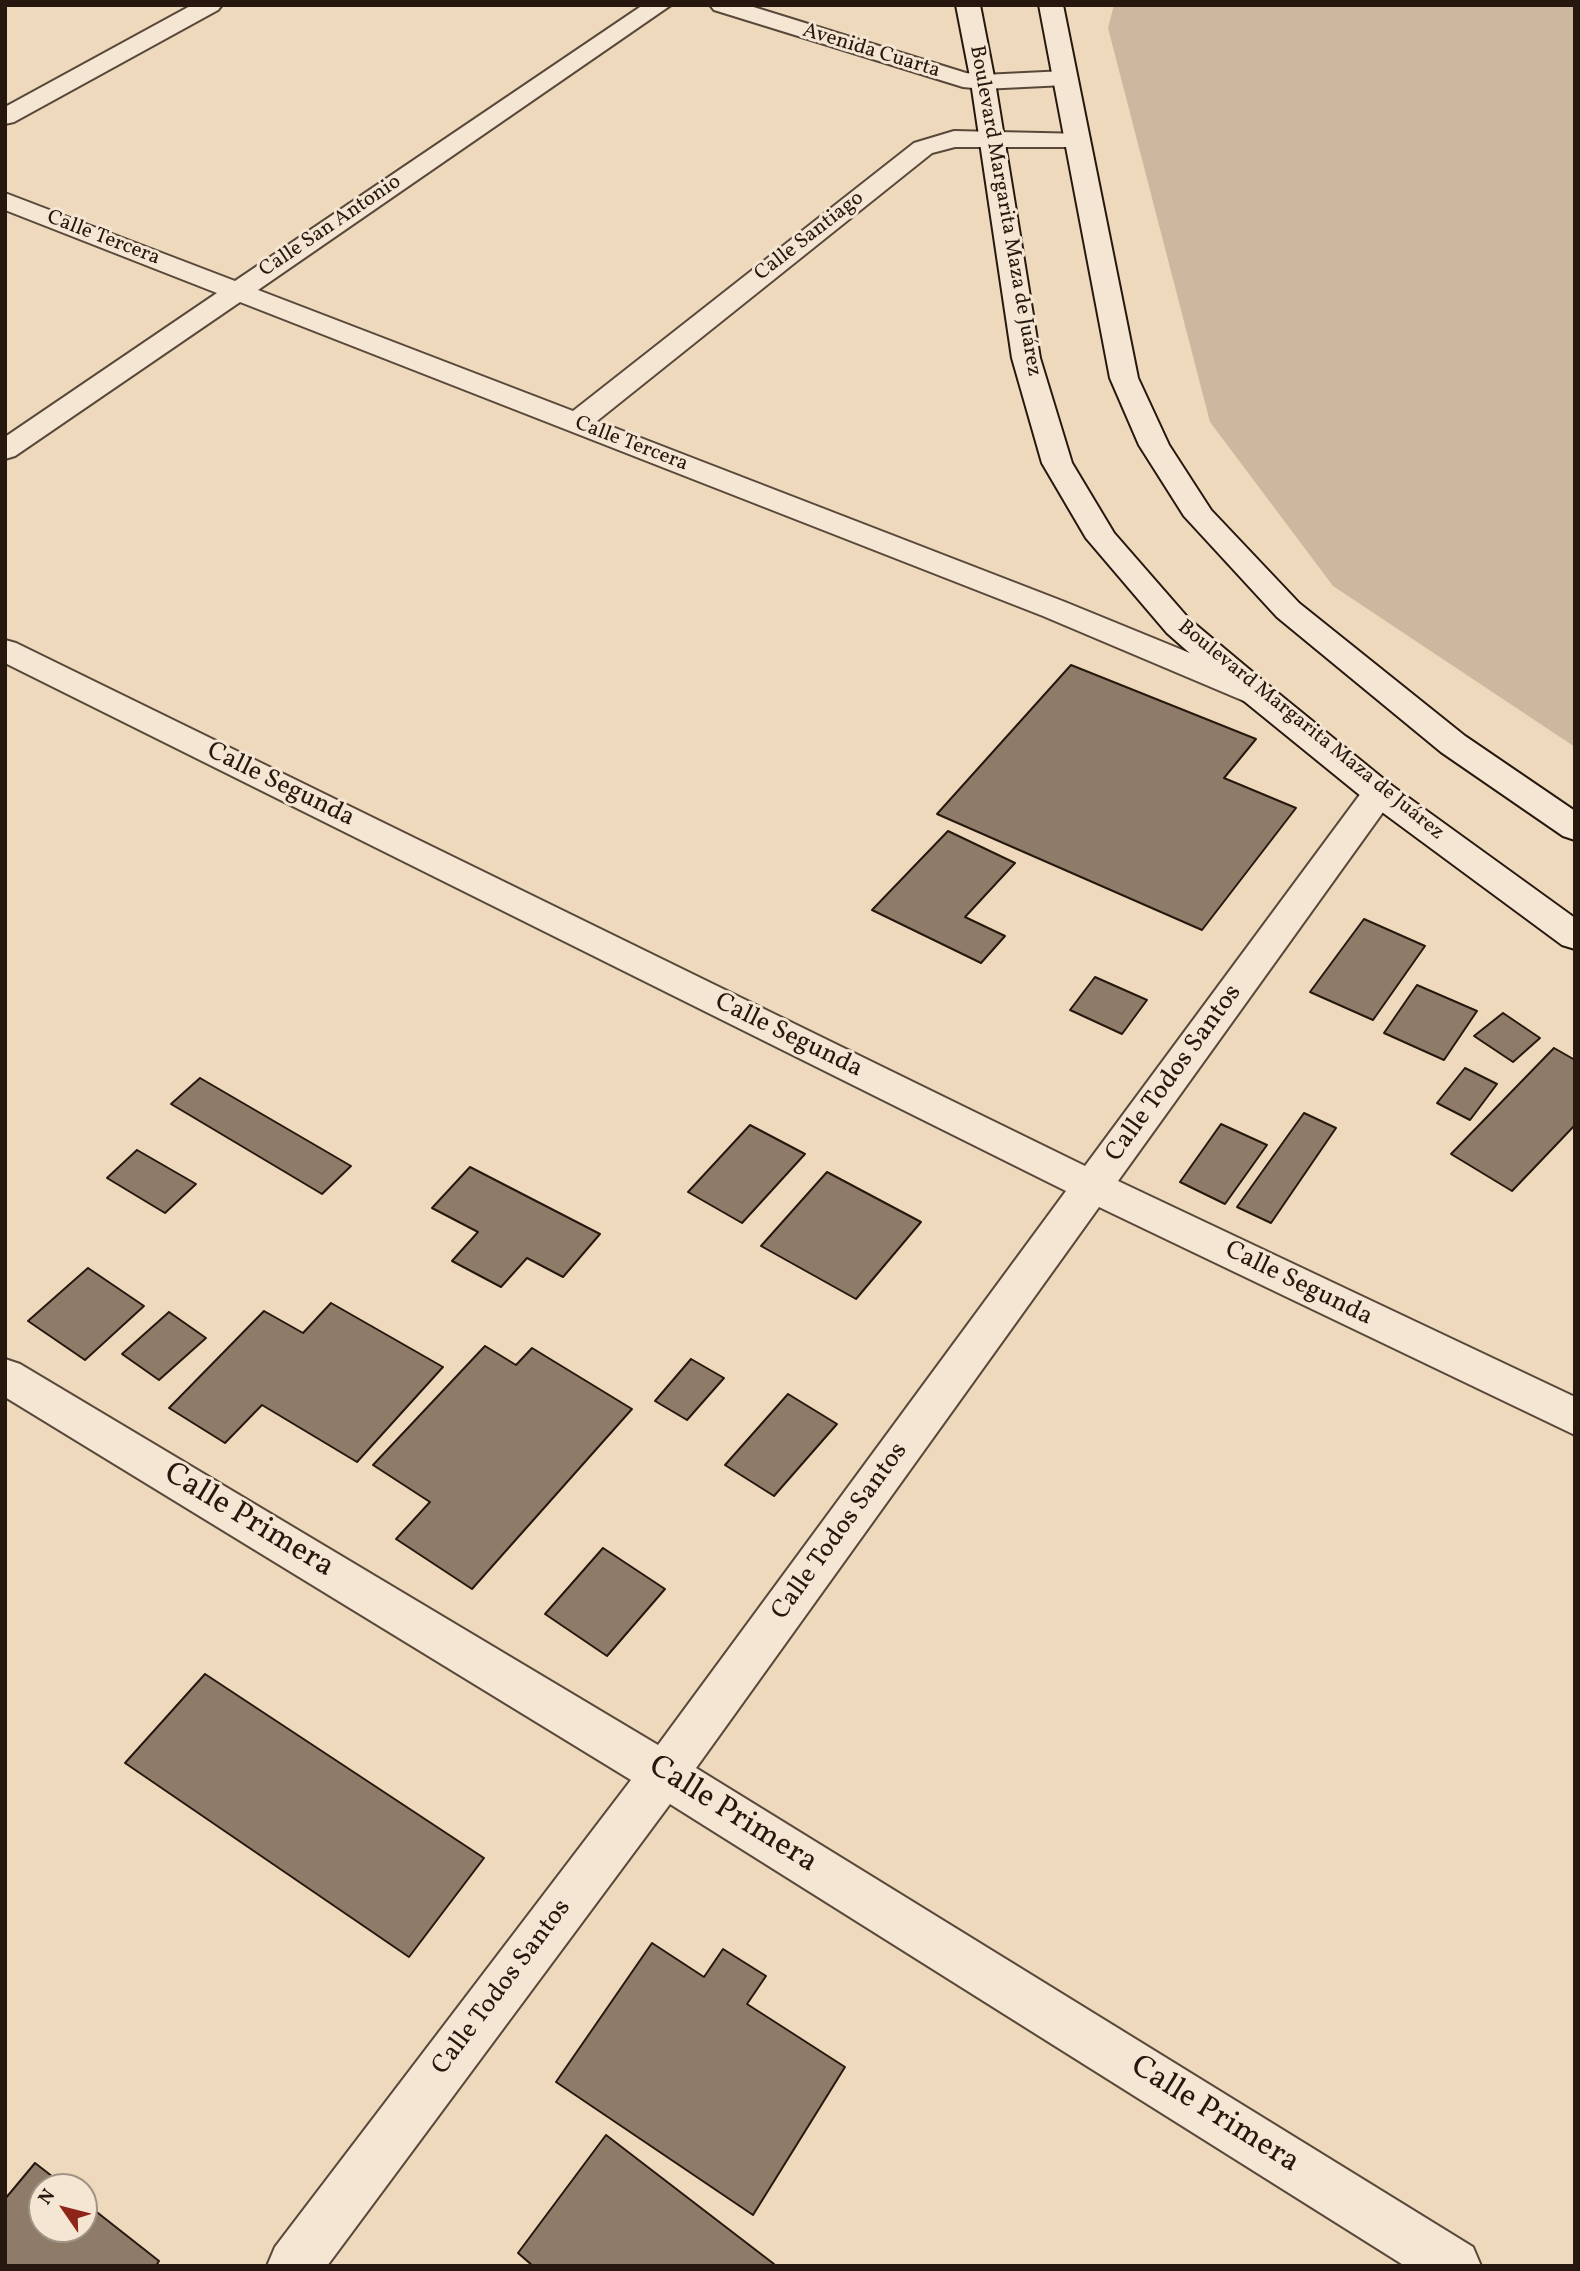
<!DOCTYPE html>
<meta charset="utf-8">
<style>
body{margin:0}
#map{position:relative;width:1580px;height:2271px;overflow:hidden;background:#eed9bc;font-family:Vollkorn,serif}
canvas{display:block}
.frame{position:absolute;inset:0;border:7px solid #26180e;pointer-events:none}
.north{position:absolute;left:28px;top:2173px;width:70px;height:70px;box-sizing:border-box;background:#f4e6d3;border:2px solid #a29484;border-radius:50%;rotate:305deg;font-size:19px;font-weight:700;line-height:28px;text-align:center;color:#26180e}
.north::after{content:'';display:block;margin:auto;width:24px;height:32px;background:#8f2418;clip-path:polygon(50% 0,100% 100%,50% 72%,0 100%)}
</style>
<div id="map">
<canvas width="1580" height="2271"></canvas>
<div class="frame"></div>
<div class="north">N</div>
</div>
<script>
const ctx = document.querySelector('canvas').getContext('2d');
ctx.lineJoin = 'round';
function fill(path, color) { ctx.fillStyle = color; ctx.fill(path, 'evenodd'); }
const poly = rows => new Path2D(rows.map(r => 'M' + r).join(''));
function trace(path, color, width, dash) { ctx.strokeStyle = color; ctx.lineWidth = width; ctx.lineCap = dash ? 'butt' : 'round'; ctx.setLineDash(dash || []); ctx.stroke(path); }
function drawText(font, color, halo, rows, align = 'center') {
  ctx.font = font + ' Vollkorn,serif'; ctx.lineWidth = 6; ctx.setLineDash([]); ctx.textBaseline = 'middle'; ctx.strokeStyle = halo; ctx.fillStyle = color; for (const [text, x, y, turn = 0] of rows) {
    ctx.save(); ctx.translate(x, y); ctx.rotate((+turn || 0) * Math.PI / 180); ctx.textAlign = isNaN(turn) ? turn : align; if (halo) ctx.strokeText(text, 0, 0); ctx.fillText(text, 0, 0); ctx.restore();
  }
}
fill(poly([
 [1114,5,1575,5,1575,747,1333,586,1210,422,1108,28]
]), '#ccb89e');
const building = poly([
 [1071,665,1256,739,1224,778,1296,808,1202,930,937,814,1071,665],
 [948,831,1015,863,965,917,1005,936,981,963,872,910,948,831],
 [1364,919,1425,946,1373,1020,1310,992,1364,919],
 [1095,977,1147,1000,1122,1034,1070,1010,1095,977],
 [1417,985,1477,1011,1444,1060,1384,1033,1417,985],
 [1503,1013,1540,1038,1513,1062,1474,1036,1503,1013],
 [1554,1048,1575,1060,1575,1125,1512,1191,1451,1154,1554,1048],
 [1465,1068,1497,1084,1470,1120,1437,1103,1465,1068],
 [200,1078,351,1166,322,1194,171,1104,200,1078],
 [1304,1113,1336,1128,1271,1223,1237,1207,1304,1113],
 [1221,1124,1267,1145,1225,1204,1180,1182,1221,1124],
 [750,1125,805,1154,742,1223,688,1192,750,1125],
 [137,1150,196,1184,165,1213,107,1178,137,1150],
 [470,1167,600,1234,563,1277,527,1258,501,1287,452,1261,478,1232,432,1208,470,1167],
 [827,1172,921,1222,856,1299,761,1246,827,1172],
 [88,1268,144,1306,85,1360,28,1321,88,1268],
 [331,1303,443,1367,357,1462,262,1405,225,1443,169,1408,264,1311,303,1333,331,1303],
 [169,1312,206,1338,159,1380,122,1354,169,1312],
 [485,1346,516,1365,532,1348,632,1409,472,1589,396,1539,430,1502,373,1465,485,1346],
 [691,1359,724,1378,687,1420,655,1401,691,1359],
 [788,1394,837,1424,774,1496,725,1465,788,1394],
 [603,1548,665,1589,607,1656,545,1614,603,1548],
 [205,1674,484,1858,409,1957,125,1763,205,1674],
 [652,1943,704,1977,723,1949,766,1976,747,2004,845,2067,753,2215,556,2082,652,1943],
 [606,2135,774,2264,773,2266,533,2266,518,2253,606,2135],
 [35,2163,66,2187,42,2187,42,2229,84,2229,84,2202,159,2261,156,2266,5,2266,5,2199,35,2163]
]);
fill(building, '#8e7c68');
trace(building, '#26180e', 2);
const minor = poly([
 [192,5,222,5,218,10,14,122,5,124,5,107,192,5],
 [643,5,671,5,258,290,573,411,914,143,954,131,1086,134,1090,139,1086,144,1077,147,955,147,932,153,597,421,1065,602,1268,685,1272,693,1268,701,1256,704,1244,701,1043,616,240,302,15,456,5,459,5,437,217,293,5,210,5,193,235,281,643,5],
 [710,5,747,5,966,73,983,75,1065,71,1074,73,1077,78,1074,83,1065,85,983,89,963,87,714,10,710,5],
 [5,640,16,643,1085,1166,1367,785,1379,782,1391,785,1396,793,1391,801,1118,1181,1575,1397,1575,1435,1099,1207,696,1768,1473,2247,1481,2266,1405,2266,670,1804,327,2266,267,2266,275,2247,631,1780,5,1397,5,1359,20,1364,658,1745,1066,1191,5,663,5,640]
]);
const secondary = poly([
 [956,5,980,5,995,82,1040,358,1072,463,1114,533,1189,619,1268,685,1391,785,1575,918,1575,949,1562,945,1367,801,1244,701,1167,633,1086,538,1042,463,1012,358,971,82,956,5],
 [1039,5,1063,5,1138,378,1169,445,1211,510,1299,603,1465,736,1575,811,1575,840,1563,836,1441,752,1277,617,1184,516,1139,445,1110,378,1039,5]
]);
trace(minor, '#58483a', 4);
trace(secondary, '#26180e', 4);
fill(minor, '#f4e6d3');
fill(secondary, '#f4e6d3');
drawText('21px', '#26180e', '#f4e6d3', [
 ["Avenida Cuarta",871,52,17],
 ["Boulevard Margarita Maza de Juárez",1004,211,80],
 ["Calle San Antonio",331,227,-34],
 ["Calle Santiago",810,237,-38],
 ["Calle Tercera",103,239,21],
 ["Calle Tercera",631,445,21],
 ["Boulevard Margarita Maza de Juárez",1310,731,39]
]);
drawText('26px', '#26180e', '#f4e6d3', [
 ["Calle Segunda",280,786,26],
 ["Calle Segunda",788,1037,26],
 ["Calle Todos Santos",1175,1074,-54],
 ["Calle Segunda",1298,1285,26],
 ["Calle Todos Santos",841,1532,-54],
 ["Calle Todos Santos",503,1988,-53]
]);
drawText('32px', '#26180e', '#f4e6d3', [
 ["Calle Primera",248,1522,31],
 ["Calle Primera",732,1816,32],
 ["Calle Primera",1214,2116,32]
]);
</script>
